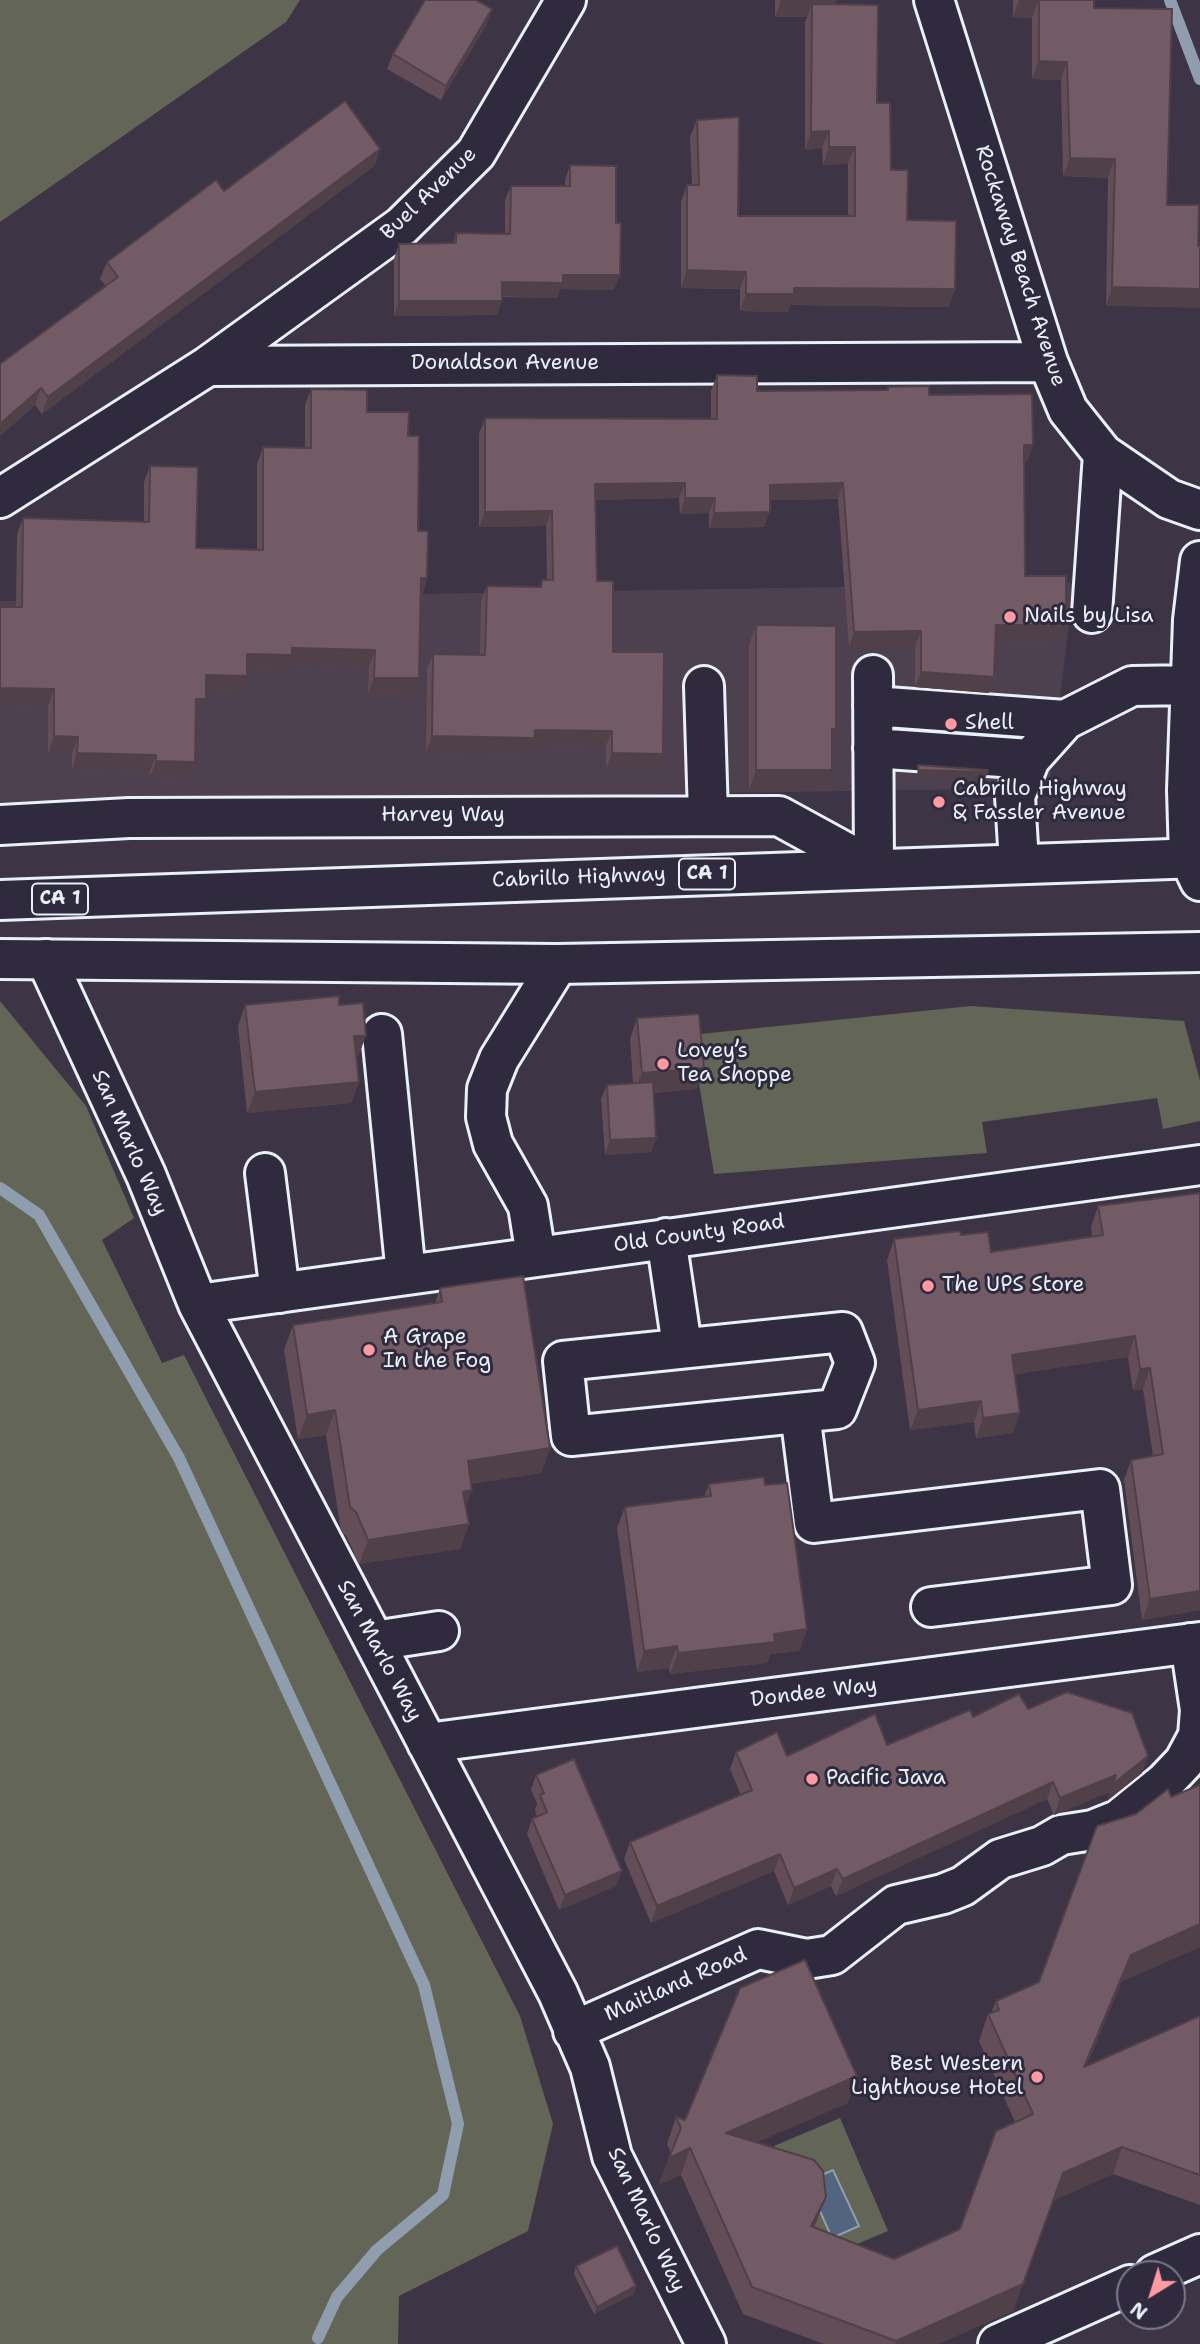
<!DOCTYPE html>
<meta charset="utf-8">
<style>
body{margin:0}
#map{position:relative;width:1200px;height:2344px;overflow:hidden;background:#3d3445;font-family:"Shantell Sans",sans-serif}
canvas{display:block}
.north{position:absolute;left:1116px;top:2260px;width:70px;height:70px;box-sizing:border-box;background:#2f2a3d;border:2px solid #797a88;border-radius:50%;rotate:218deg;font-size:19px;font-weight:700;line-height:28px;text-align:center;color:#e8f1f8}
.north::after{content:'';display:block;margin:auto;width:24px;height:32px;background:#ff9aa2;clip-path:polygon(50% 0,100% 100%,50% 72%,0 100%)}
</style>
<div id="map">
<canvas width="1200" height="2344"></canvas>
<div class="north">N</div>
</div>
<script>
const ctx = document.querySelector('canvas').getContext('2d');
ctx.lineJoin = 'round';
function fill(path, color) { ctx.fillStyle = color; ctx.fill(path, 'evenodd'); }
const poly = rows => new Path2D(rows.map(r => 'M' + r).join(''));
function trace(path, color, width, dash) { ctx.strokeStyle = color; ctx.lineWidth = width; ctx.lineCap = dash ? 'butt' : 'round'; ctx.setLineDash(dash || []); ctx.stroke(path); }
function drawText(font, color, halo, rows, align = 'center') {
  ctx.font = font + ' "Shantell Sans",sans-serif'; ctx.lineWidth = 6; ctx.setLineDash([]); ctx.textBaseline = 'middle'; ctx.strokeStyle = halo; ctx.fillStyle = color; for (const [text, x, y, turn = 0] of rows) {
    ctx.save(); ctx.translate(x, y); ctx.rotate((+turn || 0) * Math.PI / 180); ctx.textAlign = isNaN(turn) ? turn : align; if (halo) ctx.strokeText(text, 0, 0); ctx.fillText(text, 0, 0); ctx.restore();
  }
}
fill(poly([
 [1074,583,1049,788,0,804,0,601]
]), '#4d404f');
fill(poly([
 [0,0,300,0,286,22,0,222],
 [0,1001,86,1106,134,1218,102,1240,162,1363,184,1355,520,2016,553,2124,528,2231,399,2296,398,2344,0,2344],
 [971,1006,1184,1021,1200,1081,1200,1121,1163,1129,1157,1098,982,1122,987,1153,714,1174,691,1035],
 [840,2118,888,2231,822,2259,774,2146]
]), '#636657');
const water = poly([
 [833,2170,859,2226,832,2238,807,2182,833,2170]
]);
fill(water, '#53657e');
trace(water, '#8f9daf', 2);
trace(poly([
 [1170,0,1200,79],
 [0,1188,39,1215,179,1458,424,1985,458,2124,443,2195,377,2250,337,2297,318,2338]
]), '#8f9daf', 12);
const minor = poly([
 [934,0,1048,362,1068,410,1103,454,1169,499,1200,510],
 [208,366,1048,362],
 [0,498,208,366,402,226,476,153,566,0],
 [1200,561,1193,620,1187,790,1189,858,1200,881],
 [1092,613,1103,454],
 [704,686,708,815],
 [873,706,1065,720],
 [873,748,1030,759],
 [0,825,129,818,779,816,874,868,873,675],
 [1019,863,1015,796,1030,759,1065,720,1132,686,1191,685],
 [46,959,146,1175,198,1304,558,1993,590,2067,612,2156,706,2344],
 [382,1034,406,1275],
 [265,1173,280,1293],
 [666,1238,682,1346],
 [536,1256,528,1206,493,1144,486,1117,487,1089,499,1059,558,964],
 [198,1304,1200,1165],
 [843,1332,855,1363,837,1409,571,1436,563,1361,843,1332],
 [800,1413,814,1523,1100,1489,1112,1585,931,1607],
 [374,1641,439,1631],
 [427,1743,1200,1642],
 [573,2031,758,1949,807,1959,832,1955,896,1905,943,1894,963,1886,1000,1859,1042,1846,1061,1835,1093,1830,1118,1820,1165,1782,1184,1762,1198,1736,1200,1710,1190,1643],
 [1155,2274,1200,2254],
 [998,2344,1130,2285]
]);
const highway = poly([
 [0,900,1200,858],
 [0,959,558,964,1200,952]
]);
trace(minor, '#e8f1f8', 44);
trace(highway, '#e8f1f8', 44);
trace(minor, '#2f2a3d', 38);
trace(highway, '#2f2a3d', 38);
fill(poly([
 [775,0,835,0,834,5,877,103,891,170,907,220,949,307,790,305,788,312,740,311,740,289,681,288,681,202,687,185,692,185,690,137,697,120,738,216,848,216,848,164,823,165,822,148,805,150,805,22,807,17,775,17],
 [1013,0,1094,0,1094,8,1167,205,1106,306,1108,178,1063,176,1061,80,1032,79,1032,18,1013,17],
 [487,24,441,100,387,69,393,54],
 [380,149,374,166,42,414,35,405,0,436,0,364,106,286,100,279,107,262,224,191],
 [570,165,614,290,560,289,557,298,502,297,497,315,394,316,394,259,399,244,453,243,456,233,505,234,505,200,511,186,565,186,565,180],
 [717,375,757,391,887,390,888,387,929,395,1033,445,1027,461,1024,461,1025,576,1061,640,996,641,994,677,989,693,915,687,915,647,849,647,838,499,770,500,764,527,709,528,709,513,680,514,679,498,595,500,597,581,613,652,658,769,606,769,606,746,532,745,529,754,426,752,427,669,433,654,480,655,481,601,487,586,539,587,542,580,547,580,546,526,479,527,479,434,485,418,711,419,711,391],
 [311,389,367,412,408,436,418,531,427,578,422,595,420,595,413,695,368,694,369,667,288,664,286,671,247,670,241,692,206,691,206,699,200,715,196,715,189,778,150,777,150,771,72,769,72,753,48,753,48,706,0,705,0,607,16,607,17,534,23,518,144,521,144,482,150,466,196,548,257,549,257,464,263,447,305,448,305,405],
 [756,625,832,741,825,790,749,790,749,645],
 [245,1005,339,1005,358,1057,356,1057,359,1082,351,1103,247,1113,238,1026],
 [637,1018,704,1068,696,1089,654,1093,656,1138,651,1152,605,1155,601,1099,607,1085,633,1083,630,1039],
 [1200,1193,1200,1610,1142,1620,1124,1480,1131,1460,1153,1456,1143,1389,1133,1390,1128,1357,1015,1374,1013,1433,976,1438,974,1422,910,1430,887,1260,894,1239,961,1235,991,1252,1092,1236,1091,1227,1098,1206],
 [440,1288,550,1448,541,1473,471,1484,466,1508,469,1524,460,1549,359,1564,347,1537,341,1531,326,1435,298,1439,284,1350,293,1325,435,1303],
 [709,1484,765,1485,807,1629,799,1651,770,1654,767,1663,670,1674,669,1668,637,1672,617,1528,625,1507,704,1497],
 [1028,1709,1142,1773,1107,1801,1110,1792,1054,1815,1047,1799,836,1896,831,1886,788,1905,774,1871,651,1923,624,1859,630,1842,741,1795,730,1769,736,1752,787,1756,887,1745,973,1717],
 [536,1775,616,1886,559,1910,527,1834,532,1819,537,1817,535,1810,537,1803,531,1790],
 [1200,1785,1200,1947,1122,1981,1086,2066,1200,2016,1200,2205,1113,2174,1054,2200,1013,2311,938,2344,824,2344,743,2314,681,2175,659,2184,671,2153,667,2144,676,2117,685,2120,848,2103,757,2142,826,2197,814,2227,894,2259,960,2229,1015,2122,979,2041,988,2014,991,2013,996,2001,1039,1982,1136,1814],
 [576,2266,636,2286,634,2294,594,2314,574,2274]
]), '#634e57');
fill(poly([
 [1019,0,1039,0,1032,18,1013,17],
 [781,2,835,2,830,17,812,4,807,17,775,17],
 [492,9,487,24,441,100,446,86],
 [1039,61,1067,62,1061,80,1032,79],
 [829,131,822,148,805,150,811,132],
 [829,147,855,147,848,164,823,165],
 [380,149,374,166,42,414,48,397],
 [1070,158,1115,159,1108,178,1063,176],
 [687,270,746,272,740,289,681,288],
 [563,275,620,275,614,290,560,289,557,298,497,296,502,282],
 [1112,287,1200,289,1200,308,1106,306],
 [794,288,955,289,949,307,790,305,788,312,740,311,746,294],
 [399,301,502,301,497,315,394,316],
 [41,388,35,405,0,436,0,424],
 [1024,445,1033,445,1027,461,1018,461],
 [685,483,679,498,589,500,595,484],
 [843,483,838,499,764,500,770,485],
 [685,498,715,498,709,513,680,514],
 [552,511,546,526,479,527,485,512],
 [770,512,764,527,709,528,714,513],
 [421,578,427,578,422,595,415,595],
 [996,625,1066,625,1061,640,991,641],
 [921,631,915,647,849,647,854,632],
 [292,648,375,650,369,667,288,664,286,671,241,670,247,654],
 [921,672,994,677,989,693,915,687],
 [206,675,247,676,241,692,200,691],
 [374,678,419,678,413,695,368,694],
 [0,688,54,689,48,706,0,705],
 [196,699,206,699,200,715,190,716],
 [832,729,836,729,829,749],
 [535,730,612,731,606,746,532,745,529,754,426,752,432,736],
 [54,736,78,737,72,753,48,753],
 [77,753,156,755,150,771,72,769],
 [612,753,663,754,658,769,606,769],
 [156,761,195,762,189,778,150,777],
 [756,770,832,770,825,790,749,790],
 [918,770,988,772,985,779,916,777],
 [354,1036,366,1036,358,1057,347,1058],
 [704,1068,696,1089,634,1094,642,1073],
 [359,1082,351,1103,247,1113,255,1092],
 [656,1138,651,1152,605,1155,610,1140],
 [1135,1336,1128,1357,1005,1376,1012,1355],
 [1150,1368,1143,1389,1133,1390,1140,1369],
 [981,1401,974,1422,910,1430,918,1410],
 [335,1410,326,1435,298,1439,307,1415],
 [1020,1413,1013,1433,976,1438,983,1418],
 [550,1448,541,1473,459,1486,468,1461],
 [472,1490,463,1515,463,1492],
 [469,1524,460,1549,359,1564,368,1540],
 [1200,1591,1200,1610,1142,1620,1150,1599],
 [807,1629,799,1651,770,1654,767,1663,670,1674,678,1653,774,1634],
 [677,1646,669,1668,637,1672,644,1651],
 [1148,1756,1142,1773,1107,1801,1110,1792,1054,1815,1060,1798],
 [1053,1782,1047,1799,836,1896,843,1879],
 [780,1854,774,1871,651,1923,657,1906],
 [837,1869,831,1886,788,1905,794,1888],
 [622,1871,616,1886,559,1910,565,1895],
 [1200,1924,1200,1947,1122,1981,1075,2094,1084,2067,1131,1955],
 [857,2076,848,2103,717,2159,726,2133],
 [1122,2147,1113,2174,1054,2200,1013,2311,938,2344,895,2344,896,2341,1063,2173],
 [690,2148,681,2175,659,2184,669,2158],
 [826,2197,816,2223,801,2252,811,2226],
 [636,2286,634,2294,594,2314,597,2307]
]), '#504047');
const building = poly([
 [425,0,476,0,492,9,446,86,393,54,425,0],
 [781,0,835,0,835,2,781,2,781,0],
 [1039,0,1094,0,1094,8,1172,9,1167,205,1199,205,1198,246,1200,246,1200,289,1112,287,1115,159,1070,158,1067,62,1039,61,1039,0],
 [812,4,878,5,877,103,890,103,891,170,908,170,907,220,956,221,955,289,794,288,794,294,746,294,746,272,687,270,687,185,699,185,697,120,739,117,738,216,855,216,855,147,829,147,829,131,811,132,812,4],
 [345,101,380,149,48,397,41,388,0,424,0,364,118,277,107,262,216,180,224,191,345,101],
 [570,165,616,166,616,223,621,223,620,275,563,275,563,283,502,282,502,301,399,301,399,244,456,243,456,233,510,234,511,186,570,186,570,165],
 [717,375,757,376,757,391,888,390,888,387,929,386,929,395,1032,394,1033,445,1024,445,1025,576,1066,576,1066,625,996,625,994,677,921,672,921,631,854,632,843,483,770,485,770,512,714,513,715,498,685,498,685,483,595,484,597,581,613,581,613,652,664,652,663,754,612,753,612,731,535,730,534,738,432,736,433,654,485,655,487,586,541,587,542,580,553,580,552,511,485,512,485,418,717,419,717,375],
 [311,389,367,390,367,412,409,412,408,436,419,436,418,531,428,531,427,578,421,578,419,678,374,678,375,650,292,648,292,655,247,654,247,676,206,675,206,699,196,699,195,762,156,761,156,755,77,753,78,737,54,736,54,689,0,688,0,607,22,607,23,518,149,522,150,466,198,467,196,548,263,550,263,447,311,448,311,389],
 [756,625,836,626,836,729,832,729,832,770,756,770,756,625],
 [918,765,988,770,988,772,918,770,918,765],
 [339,996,339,1005,363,1003,366,1036,354,1036,359,1082,255,1092,245,1005,339,996],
 [699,1014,704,1068,642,1073,637,1018,699,1014],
 [653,1082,656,1138,610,1140,607,1085,653,1082],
 [1200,1193,1200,1591,1150,1599,1131,1460,1163,1454,1150,1368,1140,1369,1135,1336,1012,1355,1020,1413,983,1418,981,1401,918,1410,894,1239,960,1231,961,1235,988,1232,991,1252,1103,1235,1098,1206,1200,1193],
 [523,1276,550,1448,468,1461,472,1490,463,1492,469,1524,368,1540,356,1512,350,1507,335,1410,307,1415,293,1325,442,1302,440,1288,523,1276],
 [764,1477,765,1485,787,1483,807,1629,774,1634,775,1642,678,1653,677,1646,644,1651,625,1507,711,1496,709,1484,764,1477],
 [1067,1692,1132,1713,1148,1756,1113,1784,1116,1775,1060,1798,1053,1782,843,1879,837,1869,794,1888,780,1854,657,1906,630,1842,752,1790,736,1752,777,1732,787,1756,875,1714,887,1745,970,1710,973,1717,1019,1694,1028,1709,1067,1692],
 [574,1759,622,1871,565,1895,532,1819,547,1812,540,1795,544,1793,536,1775,574,1759],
 [1200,1785,1200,1924,1131,1955,1084,2067,1200,2016,1200,2175,1122,2147,1063,2173,1023,2284,896,2341,752,2287,690,2148,669,2158,681,2128,676,2117,685,2120,740,1988,805,1960,857,2076,726,2133,814,2160,823,2171,826,2197,811,2226,894,2259,960,2229,996,2131,1033,2114,988,2014,999,2010,996,2001,1039,1982,1097,1826,1136,1814,1168,1789,1171,1797,1200,1785],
 [617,2246,636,2286,597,2307,576,2266,617,2246]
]);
fill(building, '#735b65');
trace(building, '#504047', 2);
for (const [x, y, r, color] of [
 [1010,617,7,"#ff9aa2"],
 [951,724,7,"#ff9aa2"],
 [939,802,7,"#ff9aa2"],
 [663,1064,7,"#ff9aa2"],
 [928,1286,7,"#ff9aa2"],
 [369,1350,7,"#ff9aa2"],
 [812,1779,7,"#ff9aa2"],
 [1037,2077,7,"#ff9aa2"]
]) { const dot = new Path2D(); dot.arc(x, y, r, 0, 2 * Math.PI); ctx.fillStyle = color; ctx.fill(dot); trace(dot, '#2f2a3d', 2.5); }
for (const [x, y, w] of [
 [707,874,56],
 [60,899,56]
]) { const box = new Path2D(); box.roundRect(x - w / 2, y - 15.5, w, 31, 5); ctx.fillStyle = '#2f2a3d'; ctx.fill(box); trace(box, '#e8f1f8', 2); }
drawText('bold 19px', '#e8f1f8', null, [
 ["CA 1",707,874],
 ["CA 1",60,899]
]);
drawText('21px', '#e8f1f8', '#2f2a3d', [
 ["Buel Avenue",429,194,-44],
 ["Rockaway Beach Avenue",1020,266,72],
 ["Donaldson Avenue",505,364],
 ["Harvey Way",443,816],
 ["Cabrillo Highway",579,878,-2],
 ["San Marlo Way",129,1143,66],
 ["Old County Road",699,1234,-8],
 ["San Marlo Way",379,1651,62],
 ["Dondee Way",814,1693,-7],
 ["Maitland Road",676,1985,-24],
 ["San Marlo Way",646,2220,65]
]);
drawText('21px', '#e8f1f8', '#2f2a3d', [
 ["Nails by Lisa",1024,617],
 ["Shell",965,724],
 ["Cabrillo Highway",953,790],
 ["& Fassler Avenue",953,814],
 ["Lovey’s",677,1052],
 ["Tea Shoppe",677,1076],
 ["The UPS Store",942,1286],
 ["A Grape",383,1338],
 ["In the Fog",383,1362],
 ["Pacific Java",826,1779],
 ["Best Western",1023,2065,"right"],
 ["Lighthouse Hotel",1023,2089,"right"]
], 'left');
</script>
